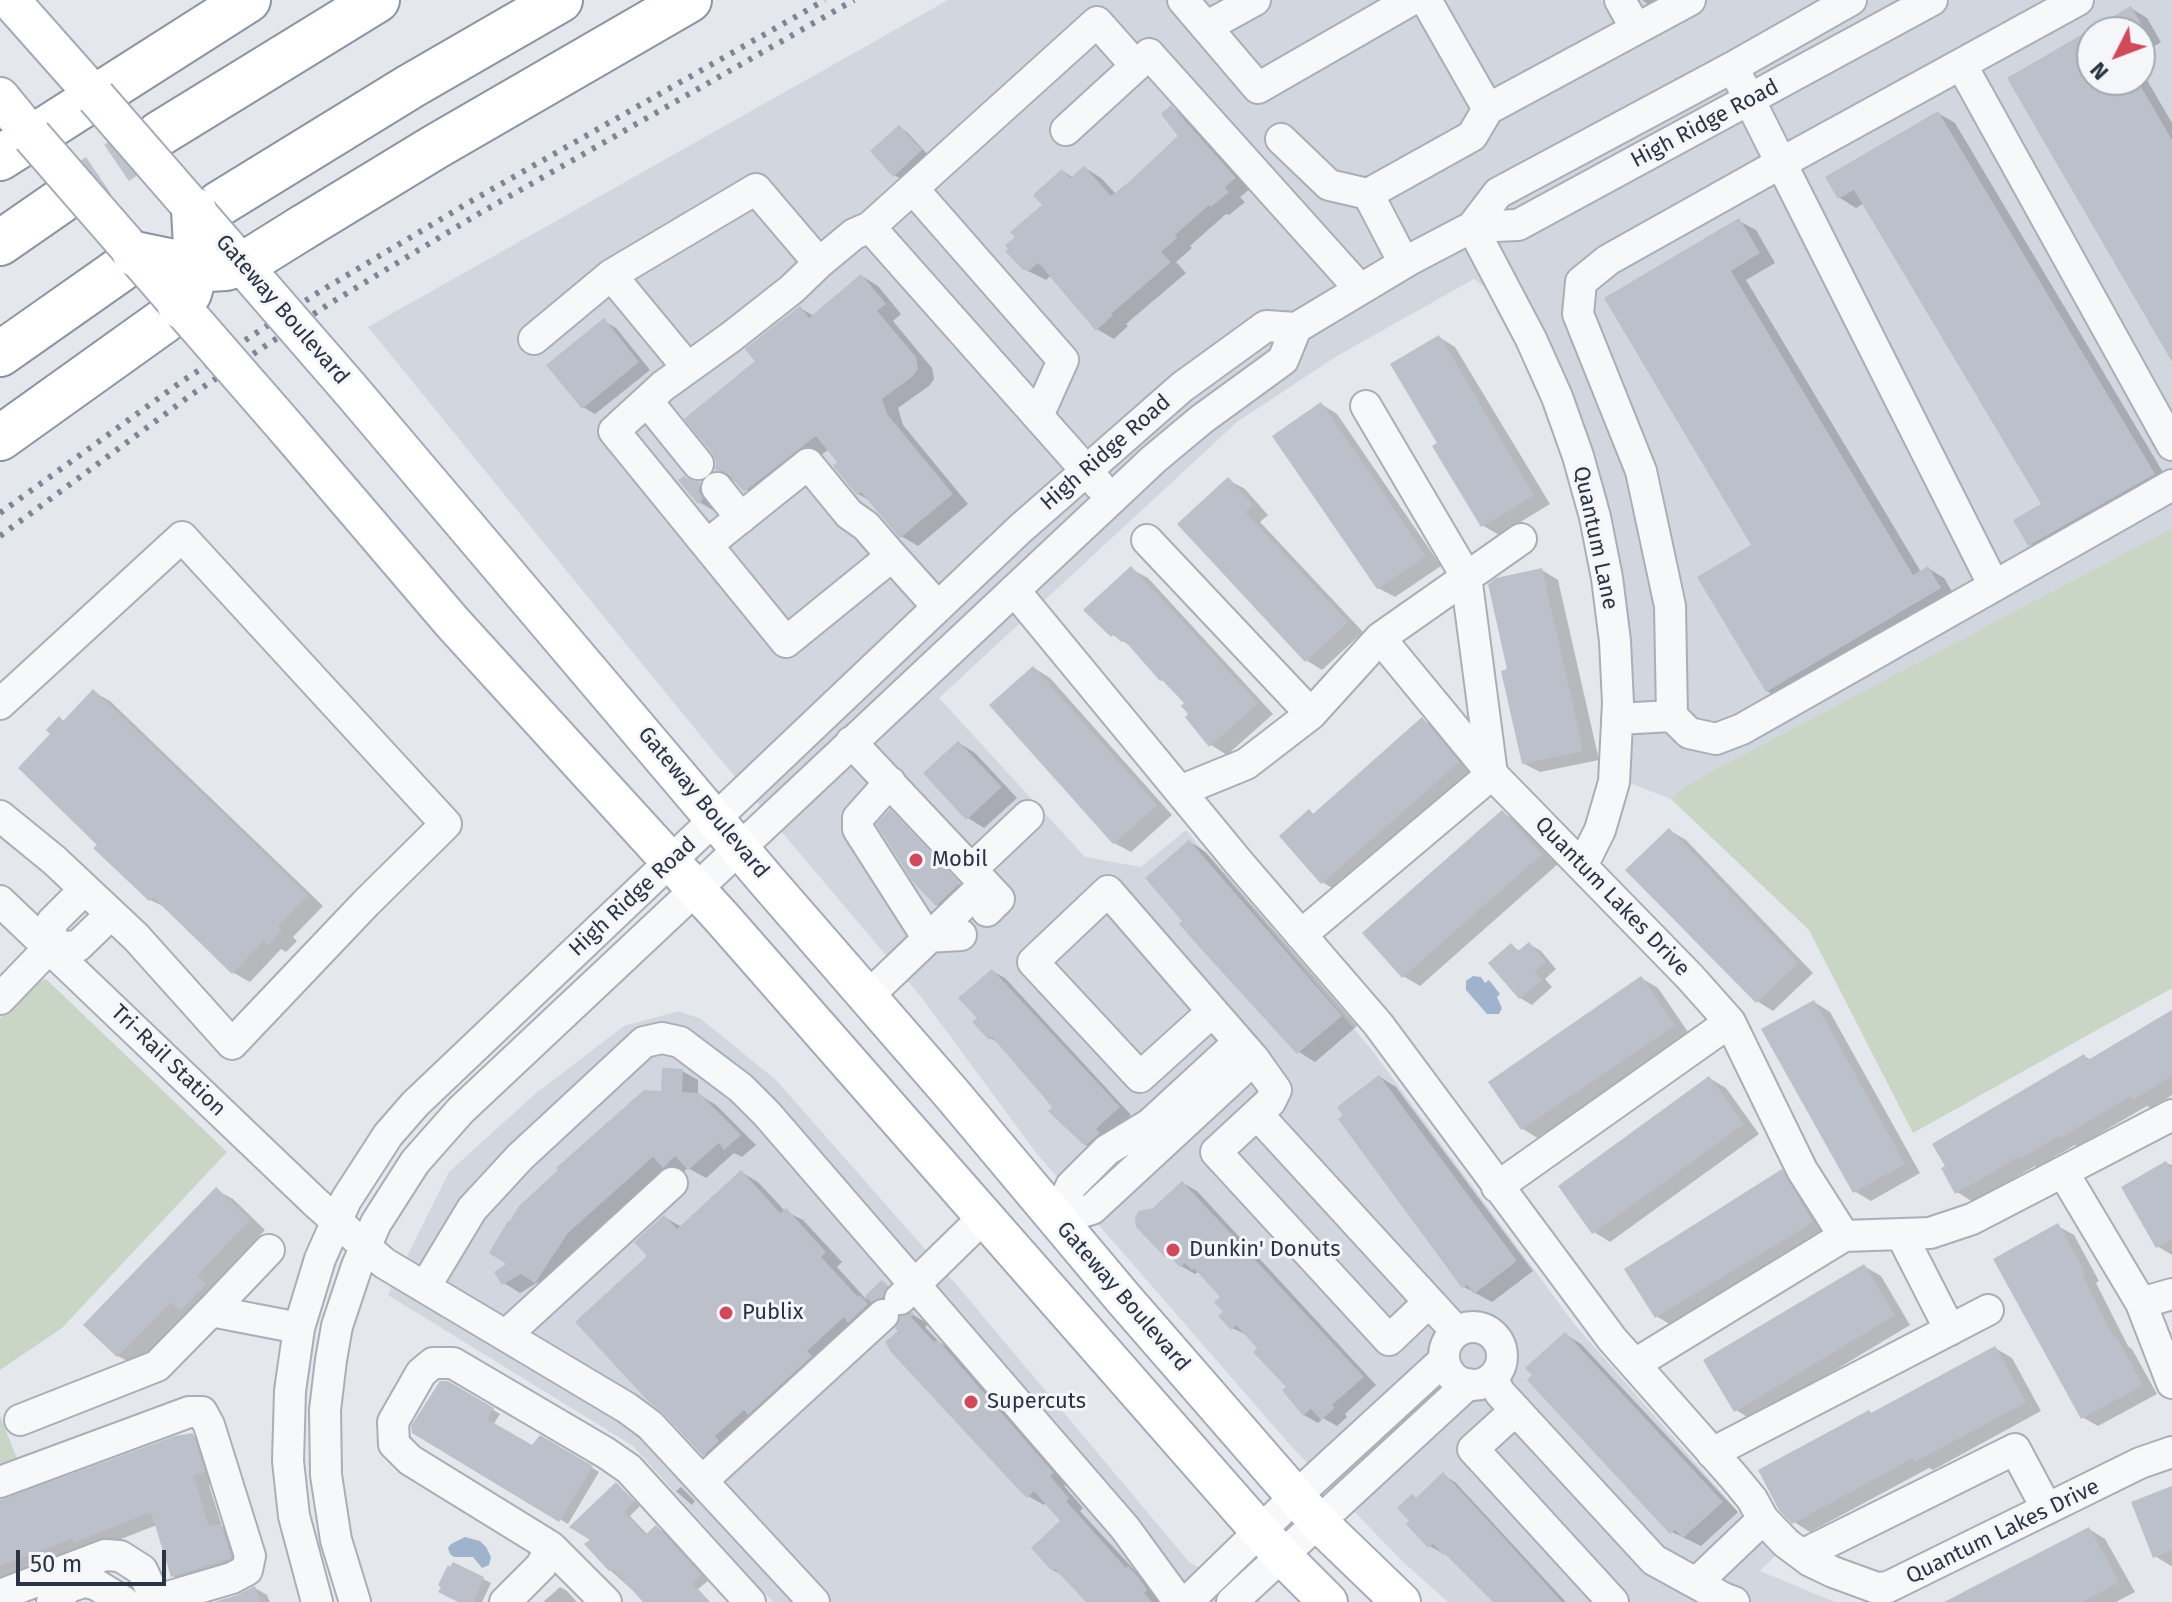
<!DOCTYPE html>
<style>
body{margin:0}
#map{position:relative;width:2172px;height:1602px;overflow:hidden;background:#e4e7ec;font-family:"Fira Sans",sans-serif}
canvas{display:block}
.north{position:absolute;left:2076px;top:16px;width:80px;height:80px;box-sizing:border-box;background:#f4f6f9;border:2px solid #a4a8b1;border-radius:50%;rotate:228deg;font-size:22px;font-weight:700;line-height:32px;text-align:center;color:#2b3445}
.north::after{content:'';display:block;margin:auto;width:28px;height:36px;background:#d1495b;clip-path:polygon(50% 0,100% 100%,50% 72%,0 100%)}
.scale{position:absolute;left:16px;top:1550px;width:150px;height:36px;box-sizing:border-box;border:4px solid #2b3445;border-top:0;padding-left:10px;font-size:24px;line-height:28px;white-space:nowrap;color:#2b3445;-webkit-text-stroke:6px #f4f6f9;paint-order:stroke}
</style>
<div id="map">
<canvas width="2172" height="1602"></canvas>
<div class="north">N</div>
<div class="scale">50 m</div>
</div>
<script>
const ctx = document.querySelector('canvas').getContext('2d');
ctx.lineJoin = 'round';
function fill(path, color) { ctx.fillStyle = color; ctx.fill(path, 'evenodd'); }
const poly = rows => new Path2D(rows.map(r => 'M' + r).join(''));
function trace(path, color, width, dash) { ctx.strokeStyle = color; ctx.lineWidth = width; ctx.lineCap = dash ? 'butt' : 'round'; ctx.setLineDash(dash || []); ctx.stroke(path); }
function drawText(font, color, halo, rows, align = 'center') {
  ctx.font = font + ' "Fira Sans",sans-serif'; ctx.lineWidth = 6; ctx.setLineDash([]); ctx.textBaseline = 'middle'; ctx.strokeStyle = halo; ctx.fillStyle = color; for (const [text, x, y, turn = 0] of rows) {
    ctx.save(); ctx.translate(x, y); ctx.rotate((+turn || 0) * Math.PI / 180); ctx.textAlign = isNaN(turn) ? turn : align; if (halo) ctx.strokeText(text, 0, 0); ctx.fillText(text, 0, 0); ctx.restore();
  }
}
fill(poly([
 [948,0,2172,0,2172,528,1686,786,1671,799,1601,772,1603,683,1597,595,1568,462,1510,327,1490,291,1474,279,1337,356,1237,422,939,698,1085,857,1141,867,1186,830,1371,1049,1575,1325,1776,1555,1760,1571,1835,1602,1448,1602,1402,1561,1291,1446,1037,1154,922,998,705,741,368,327],
 [2092,32,2140,32,2140,80,2092,80],
 [679,1011,701,1019,776,1080,961,1290,1189,1562,1262,1602,773,1602,633,1446,388,1295,449,1172,535,1094,624,1026]
]), '#d2d6de');
fill(poly([
 [2172,528,2172,988,1913,1133,1809,930,1671,799,1685,786],
 [46,979,227,1152,62,1328,0,1370,0,1018,34,983],
 [0,1416,18,1461,0,1468]
]), '#c9d6c5');
fill(poly([
 [1473,976,1481,977,1485,983,1489,980,1500,994,1497,997,1502,1008,1499,1014,1487,1014,1466,990,1466,981],
 [465,1537,480,1541,486,1547,491,1557,489,1565,482,1568,473,1557,454,1557,450,1554,448,1548,451,1544]
]), '#9fb4cc');
fill(poly([
 [1642,0,1685,0,1661,13],
 [2131,8,2147,18,2161,42,2140,55,2140,32,2092,32,2092,80,2140,80,2140,68,2172,123,2172,358,2010,78],
 [1171,108,1188,117,1251,188,1240,197,1245,202,1229,215,1226,214,1190,246,1192,248,1176,262,1186,273,1126,324,1128,326,1114,339,1097,329,1051,275,1046,280,1024,269,1045,205,1062,171,1074,178,1085,168,1101,178,1116,194,1181,136],
 [1938,113,1955,123,2170,484,2047,554,2030,544,2044,504,1864,203,1856,208,1840,198,1828,178],
 [899,128,907,132,928,155,901,179,894,175],
 [1739,221,1756,230,1775,263,1746,280,1921,572,1928,568,1944,578,1956,598,1784,700,1767,691,1754,546,1607,299],
 [862,276,878,286,901,314,893,321,932,368,934,379,929,386,898,408,903,425,968,504,918,546,901,536,871,501,858,494,840,462,829,449,762,500,717,469,758,361,800,308,814,316],
 [604,321,616,328,650,370,595,414,583,407],
 [1439,337,1455,347,1550,504,1499,535,1482,525,1440,444],
 [1321,404,1337,414,1441,566,1395,597,1378,588],
 [684,478,716,493,719,509,716,512,699,502],
 [1228,480,1245,489,1268,515,1260,522,1363,632,1322,670,1306,660],
 [1131,569,1148,578,1273,714,1227,755,1211,745,1187,703,1129,645,1113,635],
 [1542,570,1558,580,1599,760,1540,772,1523,763,1510,671],
 [1034,668,1050,678,1172,815,1131,852,1114,843],
 [94,692,110,701,323,906,293,937,297,941,286,952,281,949,250,982,234,973,167,908,150,900,100,844,53,734,60,718,65,722],
 [1422,720,1439,729,1474,773,1339,892,1322,882,1309,811,1315,815],
 [959,743,975,753,1017,798,984,828,968,818],
 [1502,812,1518,822,1558,864,1420,986,1403,976],
 [893,814,961,886,940,907,937,905],
 [1669,830,1686,840,1813,973,1773,1011,1757,1001],
 [1190,842,1206,852,1357,1026,1315,1062,1299,1052],
 [1529,944,1541,951,1556,969,1545,979,1552,987,1532,1005,1520,998,1511,946,1520,951],
 [992,971,1005,978,1131,1115,1107,1136,1098,1152,1086,1145,1000,1044,990,1038,980,1018],
 [1641,978,1658,988,1690,1035,1539,1139,1523,1129,1491,1083],
 [1814,1002,1830,1012,1920,1173,1871,1201,1854,1191],
 [2172,1012,2172,1095,2151,1108,2147,1106,2078,1146,2075,1145,2037,1167,2035,1166,1973,1202,1957,1192,2084,1056,2092,1060],
 [682,1071,698,1080,698,1094,716,1105,756,1145,742,1157,734,1153,706,1178,688,1168,680,1175,667,1168,584,1242,552,1290,538,1282,520,1293,504,1283,510,1264],
 [1380,1077,1396,1087,1533,1271,1492,1302,1464,1287],
 [1709,1078,1726,1088,1759,1134,1610,1242,1594,1232],
 [2166,1163,2172,1165,2172,1255,2157,1246],
 [741,1172,758,1182,785,1211,803,1220,842,1262,837,1267,866,1299,883,1282,890,1289,886,1299,871,1304,877,1307,721,1464,704,1454,650,1256,664,1217,682,1227],
 [1782,1172,1798,1181,1829,1231,1673,1326,1656,1316],
 [1183,1183,1197,1191,1376,1385,1345,1414,1347,1417,1337,1426,1323,1418,1318,1423,1304,1415,1288,1387,1259,1349,1247,1335,1232,1328,1223,1297,1198,1272,1195,1274,1181,1266,1154,1210],
 [216,1190,233,1199,265,1230,212,1286,221,1295,198,1319,187,1312,135,1365,118,1356,86,1325],
 [2058,1226,2074,1235,2099,1281,2096,1283,2128,1346,2132,1349,2157,1394,2098,1426,2082,1417],
 [1864,1266,1881,1276,1910,1325,1752,1420,1736,1410],
 [912,1314,928,1324,925,1327,939,1342,953,1350,1068,1483,1064,1486,1083,1508,1080,1511,1161,1599,1158,1602,1089,1602,1066,1577,1053,1570,1063,1521,1046,1502,1044,1505,1028,1496,900,1331],
 [1565,1334,1581,1344,1738,1512,1701,1546,1672,1532],
 [1995,1348,2012,1358,2041,1411,1933,1470,1929,1468,1810,1532,1794,1522,1873,1415],
 [448,1383,500,1414,493,1425,532,1448,541,1438,599,1472,568,1524,413,1432],
 [192,1435,209,1445,220,1481,209,1485,222,1526,237,1535,247,1567,189,1586,173,1576,157,1525,0,1586,0,1501],
 [1443,1475,1455,1482,1566,1602,1496,1602,1443,1551,1442,1553,1430,1546,1417,1499],
 [616,1484,640,1506,630,1516,648,1535,656,1528,664,1532,708,1581,698,1589,710,1602,646,1602,610,1570,594,1539],
 [681,1487,695,1501,692,1505,676,1491],
 [2172,1489,2172,1566,2171,1566,2155,1556],
 [2089,1529,2105,1539,2135,1592,2116,1602,1948,1602],
 [454,1564,491,1583,482,1602,461,1602],
 [560,1587,567,1591,577,1602,543,1602],
 [255,1588,267,1595,270,1602,239,1602]
]), '#0003');
fill(poly([
 [2131,6,2146,32,2092,32,2092,80,2137,80,2172,140,2172,362,2007,78],
 [1171,105,1236,178,1225,187,1229,192,1211,207,1209,205,1175,235,1177,238,1161,252,1171,262,1111,314,1113,315,1096,331,1042,267,1038,263,1028,272,1025,268,1023,270,1005,251,1008,249,1005,245,1015,237,1010,232,1042,205,1033,195,1062,169,1070,178,1084,166,1111,196,1129,182,1178,136,1161,114],
 [1938,111,2155,474,2028,546,2013,520,2041,504,1854,190,1838,199,1825,177],
 [899,125,922,150,893,177,870,151],
 [1739,218,1760,253,1731,271,1913,575,1928,566,1941,588,1766,692,1697,577,1751,545,1604,298],
 [861,274,886,304,877,311,916,357,918,369,912,377,882,399,887,414,953,494,900,538,861,492,857,495,833,466,837,462,816,436,744,492,730,476,723,471,715,470,716,462,712,453,684,419,755,361,745,349,747,347,800,306,809,318],
 [604,318,639,362,582,409,546,365],
 [1439,335,1534,495,1481,527,1432,446,1437,443,1390,364],
 [1321,402,1426,556,1377,589,1272,436],
 [684,476,691,480,700,482,699,491,703,499,698,504,678,480],
 [1228,477,1253,505,1245,512,1348,622,1305,662,1177,524],
 [1131,566,1258,703,1209,747,1185,717,1188,714,1181,706,1184,703,1162,680,1160,681,1124,640,1121,642,1114,634,1111,637,1083,610],
 [1542,568,1583,751,1522,764,1501,671,1507,669,1488,584,1496,578],
 [1033,666,1157,805,1113,844,989,705],
 [93,689,308,895,278,926,282,930,269,945,264,940,232,974,153,897,149,901,93,848,97,845,18,768,50,734,46,730,59,716,63,721],
 [1422,717,1459,762,1321,884,1279,836,1309,809,1313,814],
 [958,741,1002,787,966,820,923,773],
 [890,809,960,883,936,906,913,882,876,824],
 [1502,810,1542,854,1402,978,1362,933],
 [1669,828,1798,963,1756,1003,1625,870],
 [1189,840,1342,1016,1297,1054,1202,950,1179,924,1182,921,1145,878],
 [1529,942,1546,962,1534,971,1542,980,1519,999,1488,963,1511,943,1518,951],
 [992,969,1120,1107,1096,1129,1100,1133,1085,1146,1048,1111,1052,1107,1042,1095,992,1037,989,1040,972,1022,977,1018,958,998],
 [1641,976,1675,1025,1521,1130,1488,1082],
 [1814,1000,1905,1164,1853,1193,1761,1029],
 [2172,1010,2172,1076,2133,1100,2131,1096,2060,1138,2059,1136,2019,1159,2018,1157,1955,1194,1941,1168,1945,1166,1932,1144,2084,1054,2088,1060],
 [662,1068,683,1069,682,1092,699,1093,741,1135,724,1150,719,1143,688,1170,675,1156,663,1168,653,1157,568,1233,535,1283,521,1274,502,1285,494,1272,506,1264,489,1253,508,1221,510,1221,519,1206,558,1170,556,1168,644,1090,661,1091],
 [1379,1075,1517,1261,1474,1294,1467,1285,1462,1288,1338,1119,1343,1115,1337,1107],
 [1709,1076,1744,1124,1592,1234,1558,1186],
 [2166,1161,2172,1171,2172,1238,2156,1248,2121,1187],
 [1782,1169,1813,1222,1655,1318,1624,1269],
 [741,1170,780,1213,786,1208,826,1252,821,1257,858,1297,860,1295,868,1304,848,1323,844,1317,807,1351,812,1356,748,1415,744,1410,715,1436,719,1441,703,1456,663,1413,648,1401,575,1322,647,1256,634,1242,664,1215,677,1229],
 [1182,1181,1364,1377,1332,1405,1335,1408,1321,1420,1311,1409,1303,1416,1282,1390,1286,1387,1253,1352,1257,1348,1236,1325,1231,1330,1218,1316,1223,1312,1214,1302,1220,1297,1194,1268,1192,1270,1185,1263,1180,1267,1168,1255,1165,1257,1136,1227,1135,1217,1139,1211,1153,1208],
 [216,1187,250,1220,197,1275,206,1284,180,1311,171,1302,117,1357,83,1325],
 [2058,1223,2085,1272,2082,1274,2114,1338,2116,1337,2143,1385,2081,1419,1993,1259],
 [1864,1264,1895,1315,1734,1412,1703,1360],
 [882,1280,888,1286,883,1297,871,1302,865,1296],
 [912,1312,914,1314,911,1317,934,1342,937,1339,1054,1473,1050,1476,1069,1498,1066,1501,1126,1568,1128,1566,1139,1578,1147,1590,1144,1593,1152,1602,1086,1602,1055,1569,1052,1571,1031,1548,1060,1521,1034,1491,1027,1498,1018,1489,891,1352,885,1342,898,1331,895,1328,900,1316],
 [1565,1332,1723,1502,1683,1538,1675,1530,1670,1534,1527,1380,1532,1375,1525,1368],
 [1995,1346,2026,1402,1915,1462,1913,1458,1792,1524,1779,1510,1758,1470,1869,1410,1871,1413],
 [440,1381,448,1381,494,1408,487,1419,532,1445,540,1435,593,1466,559,1522,412,1433,411,1426],
 [193,1433,205,1472,193,1476,209,1526,221,1524,231,1558,171,1577,151,1512,73,1543,72,1539,0,1566,0,1500,175,1436],
 [1443,1472,1505,1539,1562,1602,1493,1602,1445,1554,1443,1555,1433,1544,1428,1548,1406,1524,1409,1521,1397,1508,1412,1494,1416,1498],
 [616,1482,634,1501,624,1511,645,1535,656,1525,701,1575,692,1584,709,1602,643,1602,614,1570,609,1571,584,1544,590,1540,569,1527],
 [2172,1486,2172,1550,2153,1558,2131,1502],
 [2089,1527,2119,1582,2083,1602,1944,1602],
 [453,1562,484,1577,474,1602,458,1602,438,1592,441,1587,438,1585,448,1565,450,1567],
 [255,1586,260,1602,214,1602,237,1595]
]), '#bbc0ca');
trace(poly([
 [62,200,159,134]
]), '#bfc3cb', 44, [44, 22]);
const minor = poly([
 [1183,0,1258,88,1411,0],
 [1426,0,1488,109,1690,0],
 [1620,0,1636,29],
 [1206,27,1255,0],
 [1961,64,2172,445],
 [1733,67,1781,163,2078,0],
 [1066,130,1149,54,1360,289],
 [1281,139,1329,185,1368,194],
 [914,190,1063,360,1038,416],
 [1472,227,1531,339,1557,397,1578,456,1595,517,1607,578,1615,641,1618,703,1614,782,1600,830,1582,866],
 [1472,227,1498,193,1733,67,1851,0],
 [819,263,792,289,731,337,663,386,614,431,786,642,892,556,938,607],
 [1404,263,1368,194,1472,136,1488,109],
 [611,275,687,367],
 [534,339,611,275,756,189,819,263,854,234,870,227],
 [647,401,698,464],
 [1099,485,870,227,1097,22,1136,66],
 [717,488,741,518],
 [1147,540,1311,714],
 [708,544,808,464,849,514,866,526,892,556],
 [1014,590,1240,864,1378,1024,1612,1339,1733,1476,1752,1499,1763,1519,1786,1543,1810,1561,1833,1572,1877,1588,1888,1587,2140,1463,2172,1452],
 [1380,638,1492,774,1690,977,1730,1022,1802,1170,1844,1236],
 [0,704,182,537,446,824,366,903,232,1044,136,937,54,860,0,816],
 [1672,716,1670,606,1641,471,1578,314,1581,282,1608,260,1781,163,1994,586],
 [1617,719,1672,716,1689,733,1716,739,1742,729,2172,485],
 [851,742,999,899,987,911],
 [890,782,858,818,858,829,927,937,961,935],
 [1180,791,1246,764,1311,714,1380,638,1521,539],
 [972,869,1028,816],
 [0,901,316,1203,384,1263,627,1408,650,1425,814,1602],
 [1301,935,1492,774,1466,576,1366,406],
 [49,948,78,946,111,914],
 [868,996,985,884],
 [0,999,49,948,52,922,85,889],
 [1212,1012,1140,1077,1033,962,1108,891,1254,1059,1276,1090,1270,1102,1216,1152,1389,1340,1429,1302],
 [1257,1114,1456,1331],
 [2063,1172,2141,1303,2172,1383],
 [1497,1187,1730,1022],
 [1056,1220,1071,1186,1107,1150,1150,1124,1239,1042],
 [1056,1220,1092,1209,1254,1059],
 [1901,1234,1950,1330],
 [425,1287,472,1209,520,1157,644,1042,662,1038,680,1042,741,1088,767,1114,1125,1528,1179,1602],
 [900,1299,985,1216],
 [2141,1303,2172,1294],
 [211,1311,269,1250],
 '1444 1356a29 29 0 1 1 58 0a29 29 0 1 1-58 0Z',
 [506,1335,672,1183],
 [1635,1364,1844,1236,1930,1233,1972,1219,2172,1115],
 [1492,1378,1500,1393,1654,1560,1723,1598,1734,1602],
 [1516,1410,1473,1449,1613,1602],
 [20,1420,157,1366,211,1311,299,1328],
 [1712,1453,1988,1310],
 [702,1481,883,1315],
 [0,1482,189,1412,202,1412,209,1425,250,1556,247,1570,232,1578,151,1602],
 [1802,1555,2015,1449,2047,1509],
 [1696,1583,1763,1519],
 [0,1595,105,1555,120,1556,142,1570,157,1602],
 [52,1602,69,1587,83,1582,95,1584,124,1602],
 [317,1602,294,1516,288,1461,290,1391,299,1328,320,1259,346,1200,388,1135,415,1104,1020,529,1182,387,1266,326,1296,328,1411,259,1472,227,1518,225,1932,0],
 [355,1602,336,1540,326,1475,325,1410,331,1360,337,1326,357,1266,376,1223,415,1162,461,1110,1154,459,1202,419,1283,360,1296,328],
 [505,1602,541,1566,551,1547],
 [606,1602,551,1547,410,1460,394,1444,393,1422,421,1373,433,1363,453,1363,606,1453,629,1469,750,1602],
 [1187,1602,1296,1496,1444,1360],
 [1232,1602,1468,1384]
]);
const major = poly([
 [10,0,96,97],
 [0,97,32,136],
 [350,389,767,881,952,1094,1123,1298,1317,1521,1401,1602],
 [288,430,452,622,723,919,1281,1555,1328,1602]
]);
const highway = poly([
 [159,134,377,0],
 [0,158,248,0],
 [219,204,411,86,560,0],
 [302,228,435,147,689,0],
 [0,243,62,200],
 [0,354,121,269],
 [0,438,165,320,180,306]
]);
trace(minor, '#a9aeb7', 34);
trace(major, '#a3abb8', 42);
trace(highway, '#8b94a3', 48);
trace(minor, '#f7f8fa', 30);
trace(major, '#fff', 38);
trace(highway, '#fff', 44);
trace(poly([
 [0,513,181,382,319,292,473,200,825,0],
 [0,536,191,395,329,304,480,213,854,0]
]), '#7d8696', 6, [4, 8]);
const majorBridge = poly([
 [96,97,350,389],
 [32,136,288,430]
]);
const highwayBridge = poly([
 [135,254,208,269,226,268,249,261,302,228],
 [180,306,189,293,194,276,196,246,194,210]
]);
trace(majorBridge, '#a3abb8', 42, []);
trace(highwayBridge, '#8b94a3', 48, []);
trace(majorBridge, '#fff', 38);
trace(highwayBridge, '#fff', 44);
for (const [x, y, r, color] of [
 [916,860,8,"#d1495b"],
 [1173,1250,8,"#d1495b"],
 [726,1313,8,"#d1495b"],
 [971,1402,8,"#d1495b"]
]) { const dot = new Path2D(); dot.arc(x, y, r, 0, 2 * Math.PI); ctx.fillStyle = color; ctx.fill(dot); trace(dot, '#f4f6f9', 3); }
drawText('22px', '#2b3445', '#f4f6f9', [
 ["High Ridge Road",1705,124,-28],
 ["Gateway Boulevard",282,310,49],
 ["High Ridge Road",1106,453,-41],
 ["Quantum Lane",1595,538,78],
 ["Gateway Boulevard",703,803,50],
 ["High Ridge Road",633,897,-43],
 ["Quantum Lakes Drive",1612,897,46],
 ["Tri-Rail Station",168,1061,44],
 ["Gateway Boulevard",1123,1297,49],
 ["Quantum Lakes Drive",2003,1532,-26]
]);
drawText('22px', '#2b3445', '#f4f6f9', [
 ["Mobil",932,860],
 ["Dunkin' Donuts",1189,1250],
 ["Publix",742,1313],
 ["Supercuts",987,1402]
], 'left');
</script>
